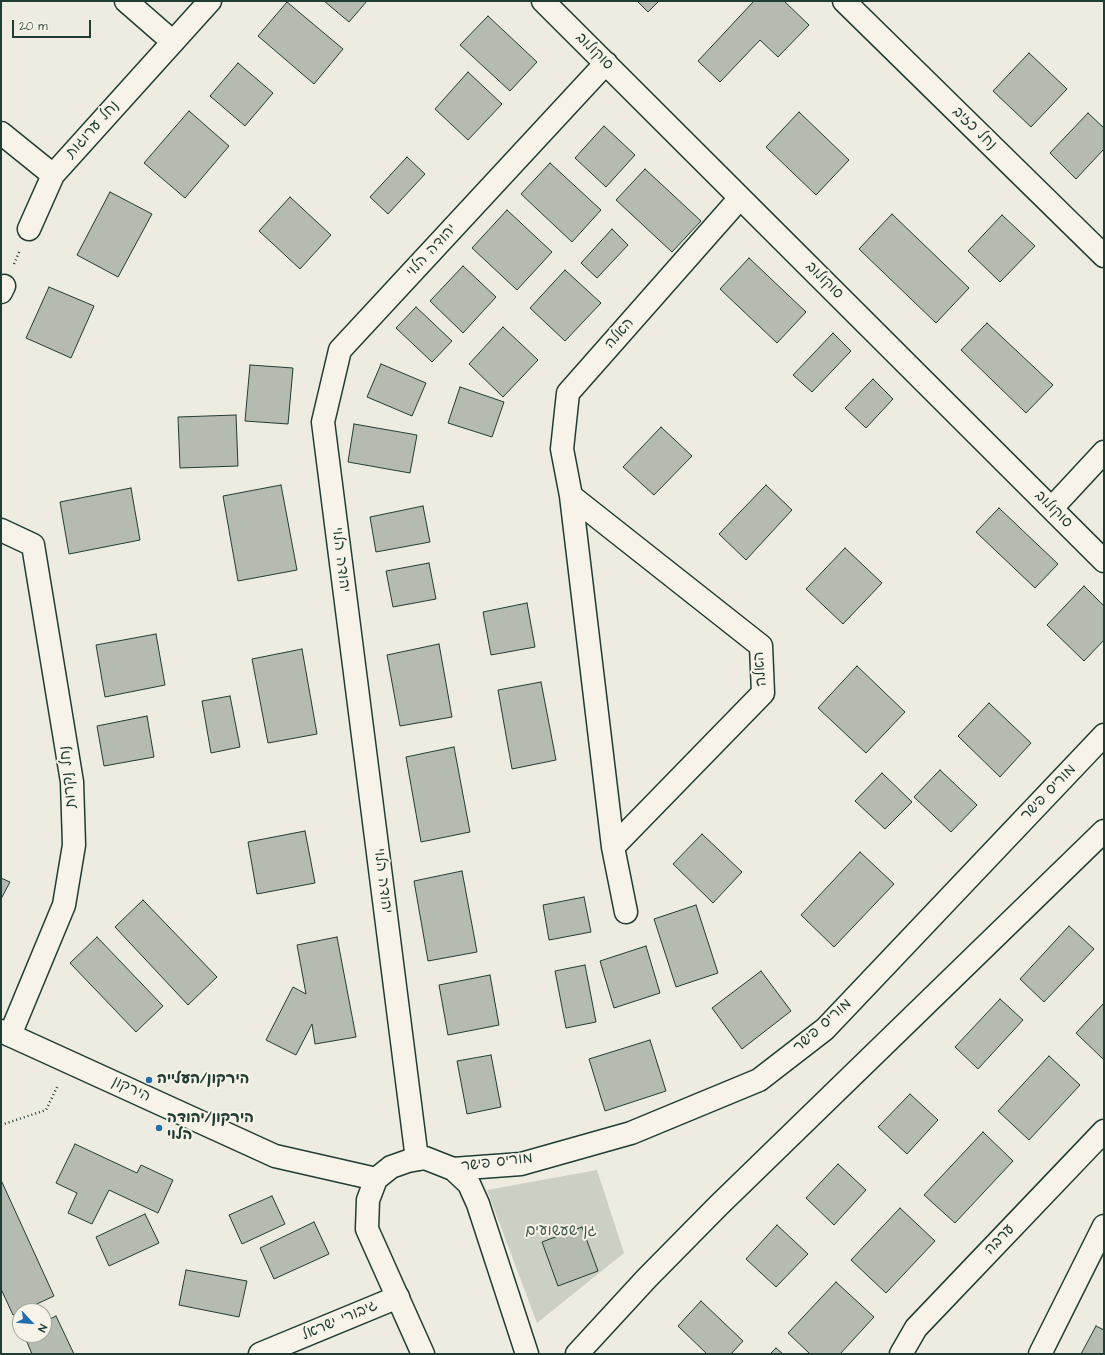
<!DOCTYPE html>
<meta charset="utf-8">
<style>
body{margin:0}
#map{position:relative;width:1105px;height:1355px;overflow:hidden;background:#eeece1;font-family:"Architects Daughter",sans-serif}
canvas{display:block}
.frame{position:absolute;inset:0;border:2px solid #1f3d34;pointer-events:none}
.north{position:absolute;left:12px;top:1303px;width:40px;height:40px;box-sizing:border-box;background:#f7f3e8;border:1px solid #a1aaa0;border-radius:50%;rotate:116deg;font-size:11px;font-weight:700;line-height:16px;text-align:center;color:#1f3d34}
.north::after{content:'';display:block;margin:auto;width:14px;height:18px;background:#1f6fb2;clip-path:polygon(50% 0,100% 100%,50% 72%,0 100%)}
.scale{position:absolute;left:12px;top:20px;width:79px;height:18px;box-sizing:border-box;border:2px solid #1f3d34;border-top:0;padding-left:5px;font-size:12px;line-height:14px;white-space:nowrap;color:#1f3d34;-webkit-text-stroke:3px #f7f3e8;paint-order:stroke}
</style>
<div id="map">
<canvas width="1105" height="1355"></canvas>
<div class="frame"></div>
<div class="north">N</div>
<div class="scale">20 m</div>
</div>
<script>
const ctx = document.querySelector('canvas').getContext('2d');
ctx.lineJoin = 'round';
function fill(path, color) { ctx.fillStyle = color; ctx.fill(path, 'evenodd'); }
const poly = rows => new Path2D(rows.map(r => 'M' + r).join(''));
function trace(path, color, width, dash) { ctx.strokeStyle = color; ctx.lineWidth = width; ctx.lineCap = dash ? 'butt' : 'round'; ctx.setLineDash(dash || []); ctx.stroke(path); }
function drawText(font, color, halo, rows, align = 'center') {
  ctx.font = font + ' "Architects Daughter","Playpen Sans Hebrew",sans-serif'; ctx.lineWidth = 4; ctx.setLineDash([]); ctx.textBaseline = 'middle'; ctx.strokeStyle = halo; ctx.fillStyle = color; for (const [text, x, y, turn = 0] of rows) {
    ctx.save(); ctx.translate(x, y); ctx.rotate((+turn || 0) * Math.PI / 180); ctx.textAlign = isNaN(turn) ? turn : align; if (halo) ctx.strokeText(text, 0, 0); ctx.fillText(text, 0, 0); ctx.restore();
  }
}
fill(poly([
 [597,1170,624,1253,537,1323,487,1190]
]), '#cccfc4');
const building = poly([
 [324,1,367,1,349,22,324,1],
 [637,1,659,1,648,12,637,1],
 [754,1,784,1,809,25,778,57,760,40,720,82,698,61,754,1],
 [287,2,343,49,314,84,258,36,287,2],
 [488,16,537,62,510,91,460,45,488,16],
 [1029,53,1067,89,1031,127,993,91,1029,53],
 [238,63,273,93,245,126,210,96,238,63],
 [468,72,502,104,468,140,435,109,468,72],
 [189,111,229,146,185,198,144,163,189,111],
 [799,112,849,160,816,195,766,147,799,112],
 [1088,113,1104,128,1104,149,1076,179,1050,153,1088,113],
 [604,126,635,155,606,187,575,158,604,126],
 [407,157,425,174,388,214,370,197,407,157],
 [550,163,601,210,572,242,521,194,550,163],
 [645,169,701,221,672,252,616,200,645,169],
 [110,192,152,214,118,277,77,255,110,192],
 [290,197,331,235,300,269,259,231,290,197],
 [507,210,552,252,517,290,472,248,507,210],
 [892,214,969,288,936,323,859,249,892,214],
 [1002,215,1035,246,1000,282,968,251,1002,215],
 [612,229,628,245,597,278,581,263,612,229],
 [749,258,806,312,777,343,720,289,749,258],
 [463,266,496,297,463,333,430,301,463,266],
 [565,270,601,303,565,341,530,308,565,270],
 [49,287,94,306,71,358,26,338,49,287],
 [416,307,452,341,432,362,396,328,416,307],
 [987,323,1053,385,1026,413,961,350,987,323],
 [503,327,538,360,503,397,469,364,503,327],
 [833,333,851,351,812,392,793,375,833,333],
 [381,364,426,383,412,416,367,397,381,364],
 [250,365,293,368,288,424,245,421,250,365],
 [873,379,893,399,866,428,845,408,873,379],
 [460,387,504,402,492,437,448,423,460,387],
 [236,415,238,466,180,468,178,417,236,415],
 [354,424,417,435,410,473,348,462,354,424],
 [661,427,692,456,654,495,623,467,661,427],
 [281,485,297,570,238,581,223,496,281,485],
 [766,485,792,510,746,560,719,534,766,485],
 [131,488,140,540,69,554,60,502,131,488],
 [423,506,430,542,376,552,370,517,423,506],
 [999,508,1058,564,1035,588,976,532,999,508],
 [845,548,882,583,843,624,806,589,845,548],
 [429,563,436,599,393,607,386,571,429,563],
 [1084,586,1104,606,1104,640,1084,661,1047,625,1084,586],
 [527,603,535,647,491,655,483,612,527,603],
 [156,634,165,685,105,697,96,645,156,634],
 [439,644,452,717,400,726,387,655,439,644],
 [302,649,317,734,268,743,252,659,302,649],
 [857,666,905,712,866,753,818,708,857,666],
 [541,682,556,760,512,769,498,690,541,682],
 [230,696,240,747,211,753,202,701,230,696],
 [989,703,1031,743,1000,777,958,736,989,703],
 [147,716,154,757,104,766,97,726,147,716],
 [454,747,470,832,421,842,406,757,454,747],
 [940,770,977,805,951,832,914,797,940,770],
 [882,773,912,802,885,829,855,801,882,773],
 [305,831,315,883,257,894,248,842,305,831],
 [702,834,742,872,713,903,673,864,702,834],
 [860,852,894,884,834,947,801,915,860,852],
 [462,871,477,952,428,961,414,881,462,871],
 [1,878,10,882,1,899,1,878],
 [584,897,591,932,549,940,543,905,584,897],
 [143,900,217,977,188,1005,115,927,143,900],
 [696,905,718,973,676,987,654,919,696,905],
 [1069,926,1094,949,1044,1002,1020,979,1069,926],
 [97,937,163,1006,136,1032,70,963,97,937],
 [337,937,356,1037,315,1044,312,1024,296,1055,266,1040,293,987,306,994,297,945,337,937],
 [646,946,660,993,614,1008,600,961,646,946],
 [585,965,596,1022,566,1028,555,971,585,965],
 [761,971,791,1011,742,1049,712,1008,761,971],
 [490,975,499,1025,448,1035,439,985,490,975],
 [1000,999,1023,1020,978,1069,955,1047,1000,999],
 [1104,1003,1104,1060,1076,1033,1104,1003],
 [650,1040,666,1091,605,1111,589,1059,650,1040],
 [491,1055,501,1107,467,1114,457,1061,491,1055],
 [1049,1056,1080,1085,1029,1140,998,1111,1049,1056],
 [910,1094,938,1120,907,1154,878,1127,910,1094],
 [983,1132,1013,1161,955,1223,924,1195,983,1132],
 [75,1144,137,1173,141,1165,173,1180,158,1213,109,1190,92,1224,68,1213,77,1193,56,1183,75,1144],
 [838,1164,866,1190,834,1225,806,1198,838,1164],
 [1,1180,54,1296,13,1315,1,1289,1,1180],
 [272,1196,285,1224,242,1244,229,1215,272,1196],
 [900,1208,935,1241,886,1293,851,1260,900,1208],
 [145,1214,159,1243,109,1266,96,1237,145,1214],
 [314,1222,329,1254,274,1279,260,1248,314,1222],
 [777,1225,808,1254,776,1287,746,1259,777,1225],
 [582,1227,598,1271,558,1286,542,1242,582,1227],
 [186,1270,247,1281,239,1317,179,1305,186,1270],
 [836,1282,874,1317,840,1354,810,1354,788,1333,836,1282],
 [701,1301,743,1341,731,1354,707,1354,678,1326,701,1301],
 [56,1316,74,1354,32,1354,24,1335,44,1335,44,1322,56,1316],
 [1096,1326,1104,1330,1104,1354,1081,1354,1096,1326],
 [776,1348,783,1354,770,1354,776,1348]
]);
fill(building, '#b5bbb0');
trace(building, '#1f3d34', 1);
const street = poly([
 [126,1,173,42],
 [543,1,1104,561],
 [844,1,1104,256],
 [1,133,53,175],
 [29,229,53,175,210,1],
 [1,292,4,286],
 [571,496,761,646,763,693,613,847],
 [1052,508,1104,452],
 [1,530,33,545,72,782,74,845,64,905,10,1035],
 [626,912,613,847,571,496,562,449,568,393,740,198],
 [417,1159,323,422,340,350,606,63],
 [453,1169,521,1164,631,1133,759,1080,825,1029,1104,735],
 [260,1354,398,1297],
 [577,1354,647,1278,719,1205,1104,831],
 [901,1354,916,1328,1104,1131],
 [1040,1354,1104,1226]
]);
const secondary = poly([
 [1,1031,275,1156,376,1179],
 [423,1354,367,1229,368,1200,376,1179,391,1167,408,1161,425,1158,453,1169,469,1184,478,1204,527,1354]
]);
trace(street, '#1f3d34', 25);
trace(secondary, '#1f3d34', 25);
trace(poly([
 [14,264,20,250],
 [1,1125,46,1110,58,1085]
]), '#1f3d34', 2.5, [1, 3]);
trace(street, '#f7f3e8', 22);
trace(secondary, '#f7f3e8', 22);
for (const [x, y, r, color] of [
 [149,1080,4,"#1f6fb2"],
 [159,1128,4,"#1f6fb2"]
]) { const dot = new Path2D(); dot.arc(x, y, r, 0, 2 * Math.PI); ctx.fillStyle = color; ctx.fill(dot); trace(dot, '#f7f3e8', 1.5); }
drawText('15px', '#1f3d34', '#f7f3e8', [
 ["סוקולוב",594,52,45],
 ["נחל כזיב",974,129,44],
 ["נחל ערוגות",93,130,-48],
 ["יהודה הלוי",432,251,-47],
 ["סוקולוב",824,281,45],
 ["האלה",620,334,-49],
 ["סוקולוב",1053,510,45],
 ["יהודה הלוי",340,560,83],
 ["האלה",761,669,-95],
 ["נחל נקרות",69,777,-96],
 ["מוריס פישר",1049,793,-46],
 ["יהודה הלוי",382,881,83],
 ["מוריס פישר",823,1026,-42],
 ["הירקון",131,1090,25],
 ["מוריס פישר",497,1163,-7],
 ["ערבה",1000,1240,-46],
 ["גיבורי ישראל",340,1321,-23]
]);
drawText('bold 15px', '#1f3d34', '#f7f3e8', [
 ["הירקון/העלייה",157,1080],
 ["הירקון/יהודה",167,1119],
 ["הלוי",167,1136]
], 'left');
drawText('15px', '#425a51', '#f7f3e8', [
 ["גן שעשועים",561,1232]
]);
</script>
